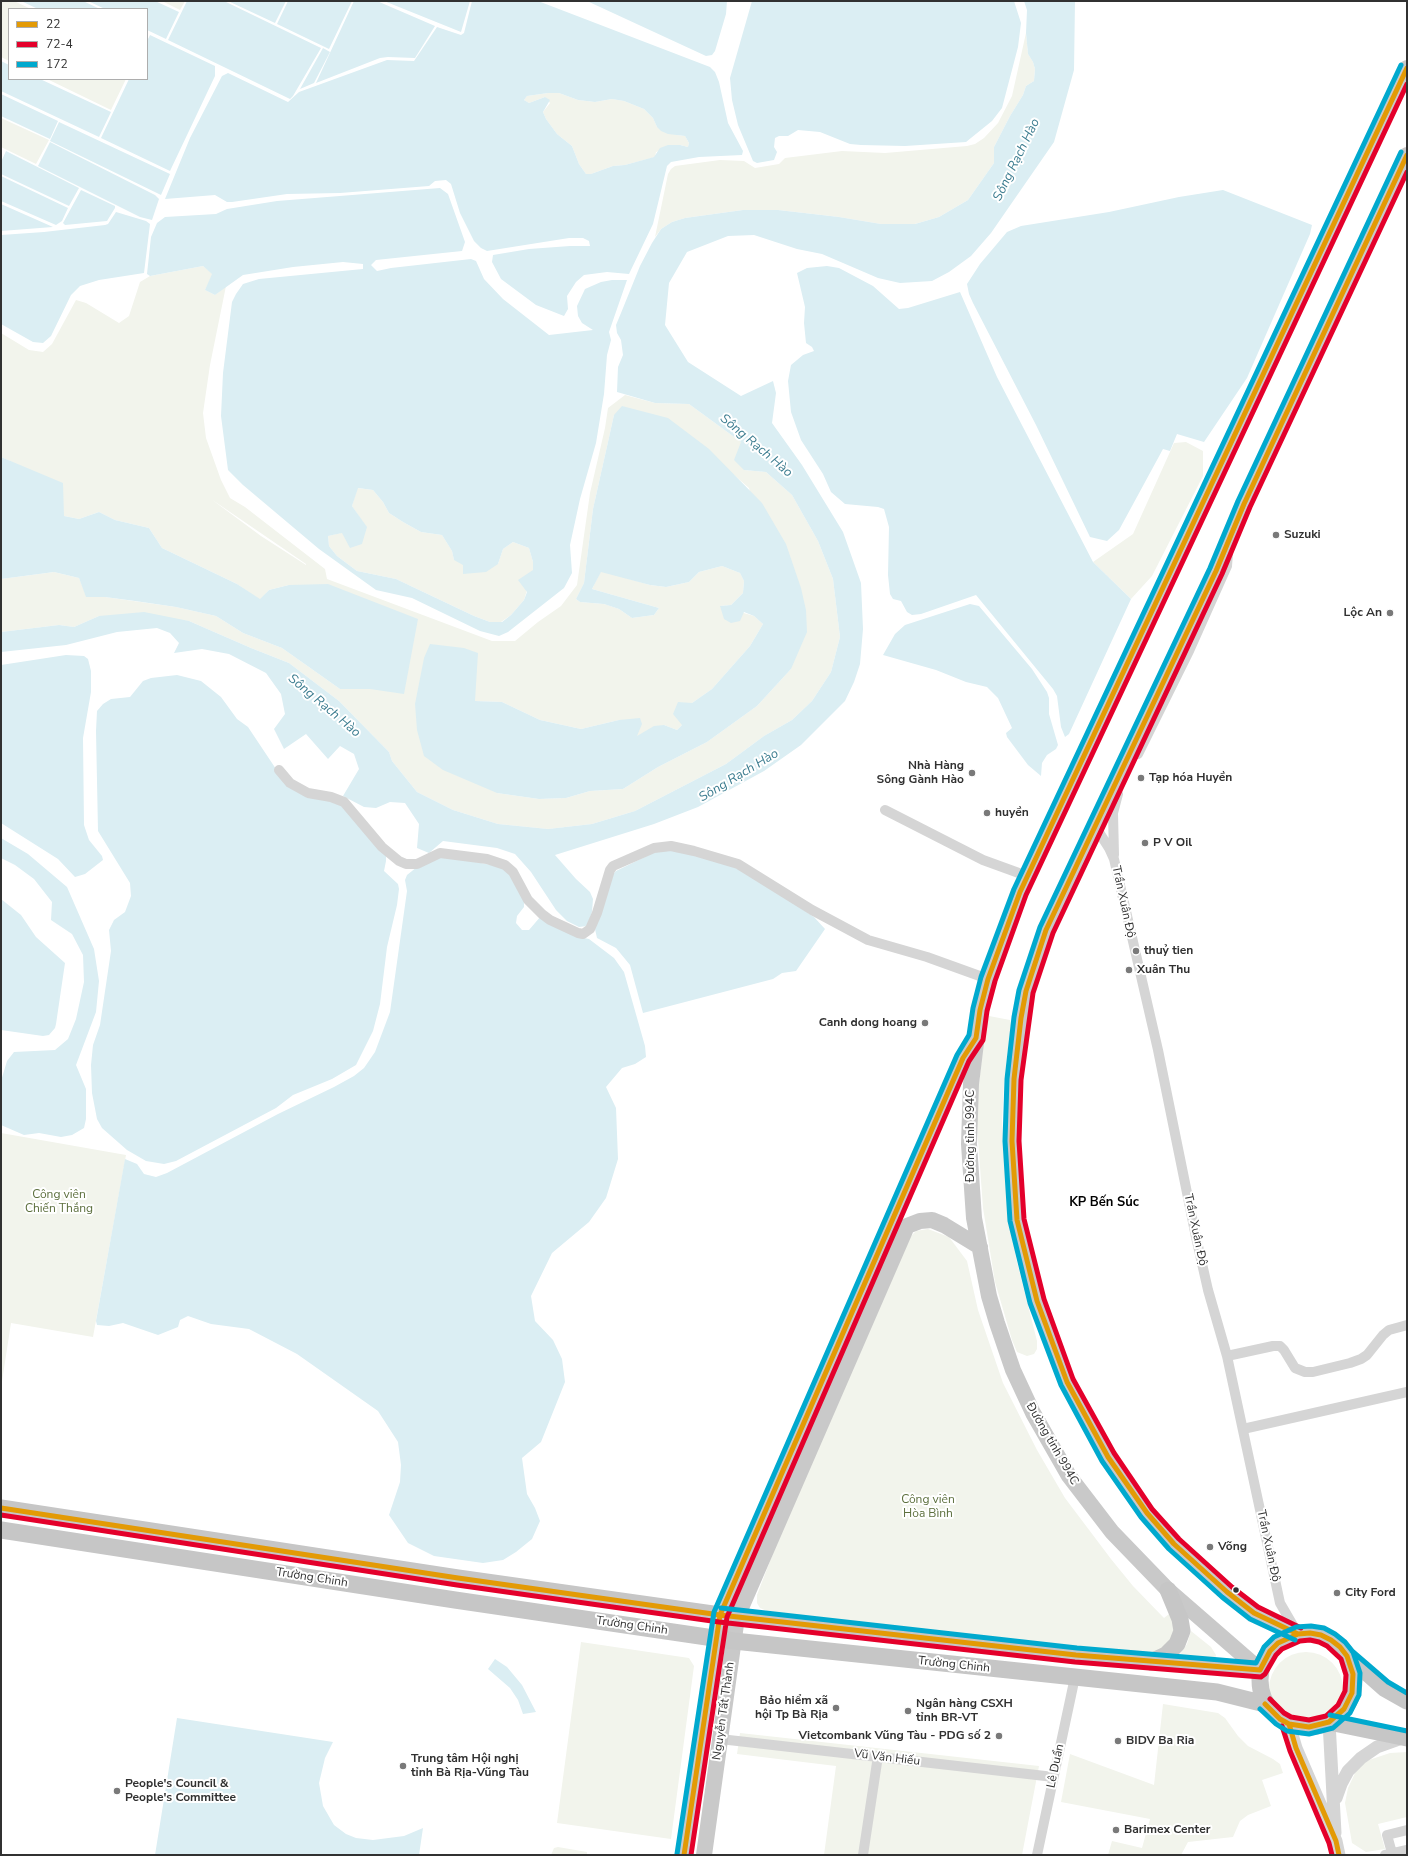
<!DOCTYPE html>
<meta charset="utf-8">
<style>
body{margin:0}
#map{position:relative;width:1408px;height:1856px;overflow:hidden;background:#fff;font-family:"Nunito Sans",sans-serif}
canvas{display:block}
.frame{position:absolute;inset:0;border:2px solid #313131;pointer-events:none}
.legend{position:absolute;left:8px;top:8px;width:140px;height:72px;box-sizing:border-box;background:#fff;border:1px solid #adadad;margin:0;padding:5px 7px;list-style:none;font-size:12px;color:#313131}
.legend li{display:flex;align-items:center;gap:8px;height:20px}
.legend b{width:20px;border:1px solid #adadad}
</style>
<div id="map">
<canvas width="1408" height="1856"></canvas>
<div class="frame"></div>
<ul class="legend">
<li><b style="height:5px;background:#e39a05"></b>22</li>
<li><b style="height:5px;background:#e4002b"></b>72-4</li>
<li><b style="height:5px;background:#00a9ce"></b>172</li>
</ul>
</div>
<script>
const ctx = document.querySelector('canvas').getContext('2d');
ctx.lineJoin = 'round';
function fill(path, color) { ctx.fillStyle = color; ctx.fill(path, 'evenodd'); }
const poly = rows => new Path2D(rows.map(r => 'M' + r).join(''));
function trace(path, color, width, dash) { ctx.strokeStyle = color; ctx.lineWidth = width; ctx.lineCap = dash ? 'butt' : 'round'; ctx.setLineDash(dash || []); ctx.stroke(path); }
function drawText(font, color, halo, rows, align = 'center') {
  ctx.font = font + ' "Nunito Sans",sans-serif'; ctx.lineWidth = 4; ctx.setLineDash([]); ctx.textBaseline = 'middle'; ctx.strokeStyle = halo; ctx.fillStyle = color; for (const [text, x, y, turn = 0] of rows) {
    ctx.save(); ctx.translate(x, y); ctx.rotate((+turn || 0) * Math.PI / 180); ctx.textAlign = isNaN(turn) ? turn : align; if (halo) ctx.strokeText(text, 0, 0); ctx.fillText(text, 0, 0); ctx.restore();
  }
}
fill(poly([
 [1,1,14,1,31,9,9,9,9,61,1,57],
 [162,1,185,1,180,10],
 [1026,33,1028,54,1033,62,1035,69,1034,81,1026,86,1023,95,1010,116,994,147,994,163,968,200,939,217,915,224,881,224,839,217,778,210,743,210,685,218,672,222,661,229,655,237,668,174,671,169,675,166,720,160,744,161,755,168,779,164,785,158,842,151,885,153,967,146,975,144,984,138,998,123,1012,96],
 [47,79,126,79,111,110],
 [548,93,559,93,578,100,595,102,612,99,624,101,644,109,653,118,657,127,677,135,685,136,689,143,688,147,680,145,656,152,655,157,625,165,613,166,591,174,586,174,579,164,572,146,557,134,546,119,543,112,550,103,545,97,529,103,524,100,527,96],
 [1,118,49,140,36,164,1,147],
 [203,266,213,274,205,290,215,295,226,286,210,365,203,413,206,438,221,480,230,498,245,507,325,569,327,579,492,641,515,641,538,622,561,606,577,585,590,493,605,428,608,408,625,395,655,403,689,404,741,442,744,470,766,472,792,495,818,541,833,579,840,637,831,672,812,701,792,720,764,736,726,764,635,811,592,824,548,829,498,824,453,810,417,792,392,761,389,752,339,701,289,663,251,648,189,621,99,616,74,627,59,625,1,632,1,579,54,572,79,578,87,597,105,597,176,607,216,616,243,633,282,648,340,689,370,689,289,585,269,590,260,600,237,584,162,548,149,528,115,520,99,512,79,519,64,516,10,461,1,457,1,333,29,350,43,352,52,344,76,300,86,303,119,323,129,316,140,282,150,276],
 [614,415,734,475,749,488,791,669,757,706,707,742,658,767,623,789,590,791,566,798,539,799,497,793,430,644,475,687,475,701,502,702,540,720,581,729,619,720,637,737,664,725,677,730,682,725,692,703,712,689,750,646,763,624,754,616,720,606,731,605,743,593,744,581,740,573,722,566,699,572,689,582,666,587,650,585,601,571,592,589,659,608,654,615,632,618,619,609,604,604,580,602,576,599,584,583,593,509],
 [211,499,306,564,306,565,261,536],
 [1186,442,1203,451,1203,476,1152,576,1131,599,1093,562,1133,534,1174,443],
 [357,488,373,490,383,502,389,513,403,522,421,532,442,535,452,551,454,560,498,564,503,549,513,542,529,548,533,562,533,570,524,600,511,615,501,622,490,622,474,616,396,579,357,571,337,556,329,546,328,536,366,527,352,506],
 [989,1016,1010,1020,1011,1025,1004,1082,1002,1121,1007,1195,1016,1258,1037,1341,1037,1349,1034,1354,1027,1356,1017,1352,1012,1340,995,1282,983,1208,976,1112,984,1038],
 [1,1133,126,1155,93,1337,11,1323,1,1388],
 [928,1229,949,1237,967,1261,978,1310,1003,1383,1037,1450,1065,1498,1111,1559,1133,1586,1164,1618,1169,1614,1177,1629,1160,1656,774,1614,760,1608,757,1603,757,1595,780,1535,909,1238,916,1231],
 [1191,1631,1211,1647,1216,1655,1215,1659,1176,1660,1187,1644],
 [581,1642,689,1658,694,1666,671,1839,557,1823],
 '1269 1689a37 37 0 1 1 74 0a37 37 0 1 1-74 0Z',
 [1163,1704,1218,1713,1225,1718,1238,1736,1248,1746,1273,1759,1280,1764,1283,1773,1262,1780,1271,1806,1248,1815,1240,1821,1233,1837,1188,1842,1181,1855,1108,1855,1112,1841,1142,1848,1150,1819,1061,1802,1070,1754,1154,1785],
 [740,1733,1039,1766,1022,1855,824,1855,836,1766,737,1754],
 [1407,1752,1407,1817,1378,1824,1385,1849,1366,1852,1352,1843,1345,1803,1348,1788,1357,1769,1366,1761,1390,1753],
 [558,1847,587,1852,587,1855,551,1855,554,1848]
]), '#f2f4ec');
fill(poly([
 [21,1,83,1,100,9,38,9],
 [88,1,155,1,179,12,166,39,147,30,147,9,105,9],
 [187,1,224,1,321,48,293,96,290,99,168,40],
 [228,1,286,1,275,23],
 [288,1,352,1,329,49,277,24],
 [354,1,377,1,435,26,415,58,388,57,380,58,316,83],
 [384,1,470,1,461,32],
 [472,1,538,1,710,67,715,72,719,82,728,123,743,151,742,155,699,157,671,162,667,166,653,224,629,274,607,272,584,275,576,282,567,296,568,309,564,316,536,305,501,279,492,262,493,255,529,249,570,246,590,246,589,241,583,238,569,238,487,251,481,248,474,241,460,213,451,184,446,180,435,181,429,186,340,193,287,194,232,202,227,202,215,195,165,199,190,138,222,76,228,73,288,102,299,92,387,60,414,61,437,27,461,35,464,33],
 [548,93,559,93,578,100,595,102,612,99,624,101,644,109,653,118,657,127,661,131,668,134,685,136,689,143,688,147,680,145,668,145,660,148,654,157,625,165,613,166,591,174,586,174,579,164,572,146,557,134,546,119,543,112,550,100,545,97,529,103,524,100,527,96],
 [587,1,727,1,726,14,715,51,712,55,706,56],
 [752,1,1014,1,1021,23,1018,47,1002,108,992,121,966,142,905,146,861,145,850,144,820,132,798,130,788,136,779,136,775,138,774,147,777,152,774,160,757,163,753,161,738,125,732,100,730,78],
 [1024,1,1075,1,1074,70,1054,142,991,233,971,256,949,272,932,281,900,283,878,278,822,254,797,249,754,235,728,236,687,252,669,283,665,325,688,362,741,396,773,381,776,393,772,423,802,465,843,532,861,583,863,629,860,664,854,682,845,701,801,745,764,771,698,807,654,824,555,855,576,879,590,892,593,899,592,912,587,926,579,927,567,921,556,910,531,872,515,854,497,848,443,841,429,853,417,848,419,824,405,803,390,802,376,808,364,807,343,796,359,769,354,754,340,746,328,759,306,734,284,749,274,729,285,714,281,694,266,673,229,654,202,649,174,653,179,643,170,633,157,628,117,632,66,645,1,652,1,632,59,625,74,627,99,616,144,612,189,621,251,648,289,663,339,701,389,752,392,761,417,792,453,810,498,824,548,829,592,824,635,811,726,764,764,736,792,720,812,701,831,672,840,637,833,579,818,541,792,495,766,472,744,470,734,460,741,442,689,404,655,403,617,392,618,367,623,355,621,340,617,333,616,325,621,313,640,266,652,243,661,229,672,222,685,218,743,210,778,210,839,217,881,224,915,224,939,217,968,200,994,163,994,147,1010,116,1023,95,1026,86,1034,81,1035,69,1033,62,1028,54,1026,33,1027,10],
 [150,35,215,66,215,76,170,171,101,138,129,79,147,79,147,41],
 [323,48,330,52,314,83,300,89],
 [1,61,9,65,9,79,40,79,111,112,99,137,1,91],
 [1,94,58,121,50,139,1,116],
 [59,122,170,174,161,195,50,141],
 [50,142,155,195,159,199,152,220,140,217,38,166],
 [6,151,79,188,69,206,1,174,1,162],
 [1,176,68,208,62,221,56,225,1,201],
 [440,188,448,194,465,242,462,251,376,260,371,265,377,271,391,268,471,259,476,261,484,279,503,299,549,335,593,330,582,323,578,316,577,306,585,289,601,282,612,280,627,280,609,332,611,340,607,355,604,394,596,443,580,499,570,545,572,573,564,588,508,632,499,636,480,631,412,598,376,590,319,549,243,485,228,470,221,416,223,373,232,302,236,294,243,284,259,279,363,269,363,264,343,262,293,267,243,275,215,295,205,290,212,274,203,266,150,276,147,274,151,237,157,223,165,217,216,214,227,209,277,201],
 [358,488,373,490,383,502,389,513,403,522,421,532,442,535,452,551,454,560,463,565,463,574,486,572,498,564,503,549,513,542,529,548,533,562,533,570,518,580,527,592,524,600,511,615,502,622,490,622,474,616,396,579,357,571,337,556,329,546,328,536,342,533,350,548,362,544,367,527,352,506],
 [81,190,115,206,115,208,107,221,65,225,63,223],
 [1223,190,1312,225,1310,234,1247,378,1204,442,1177,434,1170,451,1163,449,1119,530,1107,541,1090,537,1036,425,973,303,969,294,967,284,980,264,1007,232,1021,226,1109,212,1179,197],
 [1,204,53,227,1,231],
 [116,212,146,221,150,224,144,273,99,280,80,286,71,295,51,336,43,343,33,342,1,324,1,235,44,232,105,225,108,224],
 [827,266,839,268,873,286,899,309,908,308,960,292,997,377,1093,562,1131,599,1069,734,1065,737,1061,727,1057,696,1053,689,976,595,921,614,912,615,907,612,901,601,893,599,890,594,888,575,889,527,884,509,878,507,845,504,831,492,823,474,801,440,791,412,788,381,791,365,803,355,814,351,812,347,806,343,804,323,805,307,797,273,807,268],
 [622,406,668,418,709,449,762,503,786,544,801,588,806,610,807,632,791,669,757,706,707,742,658,767,623,789,590,791,566,798,539,799,497,793,443,770,424,756,417,730,415,704,424,658,430,644,464,648,478,653,475,701,502,702,540,720,581,729,619,720,640,718,642,724,637,736,654,726,664,725,677,730,682,725,673,714,678,702,692,703,712,689,750,646,763,624,754,616,744,612,740,621,731,623,724,619,720,606,731,605,743,593,744,581,740,573,722,566,699,572,689,582,666,587,650,585,601,572,592,589,659,608,654,615,632,618,619,609,604,604,580,602,576,599,584,583,593,509,614,415],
 [1,457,63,483,64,516,79,519,99,512,115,520,149,528,162,548,237,584,260,599,269,590,289,585,328,584,418,619,404,694,370,689,340,689,282,648,243,633,216,616,176,607,135,601,105,597,86,597,79,578,54,572,1,579],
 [970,604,979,606,1032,669,1047,692,1049,698,1049,714,1058,745,1056,749,1047,755,1042,763,1041,776,1028,765,1007,737,1006,733,1012,728,998,698,987,687,966,682,936,670,883,655,895,634,905,625],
 [66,655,84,656,88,659,91,671,91,692,83,738,84,825,89,840,102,856,103,860,85,874,75,877,58,859,1,823,1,665],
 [177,675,201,681,221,697,237,719,248,727,280,775,340,803,386,856,386,861,384,871,398,884,399,889,397,905,387,947,380,1004,373,1031,356,1065,332,1079,293,1095,276,1108,176,1161,164,1164,146,1161,127,1150,102,1128,97,1119,92,1093,91,1065,93,1045,100,1025,111,951,109,930,114,920,125,912,131,896,130,883,98,831,96,731,97,711,103,704,111,699,130,697,143,681,151,678],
 [1,838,28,854,67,887,94,949,99,981,96,1012,76,1065,86,1089,86,1119,84,1128,72,1135,61,1137,39,1133,24,1135,1,1125,1,1081,7,1061,14,1052,55,1050,68,1039,76,1019,84,982,83,955,72,934,51,920,52,902,34,879,15,865,1,858],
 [668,849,729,865,749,874,814,917,825,929,796,971,782,973,773,979,643,1013,630,965,616,948,597,938,595,929,612,875,616,871,655,852],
 [444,856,502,867,512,876,524,900,524,907,517,916,516,923,522,930,529,930,541,916,575,936,589,939,614,958,624,972,645,1046,646,1057,635,1064,622,1068,606,1087,616,1108,618,1159,606,1198,589,1222,552,1253,531,1296,535,1321,553,1340,562,1359,565,1382,541,1442,522,1458,527,1494,535,1508,540,1521,532,1539,516,1552,503,1560,483,1563,434,1556,408,1543,389,1515,400,1482,401,1465,398,1442,378,1411,297,1354,249,1329,211,1324,188,1316,180,1320,178,1327,158,1335,123,1323,109,1326,97,1325,96,1321,125,1159,137,1164,144,1174,156,1177,167,1173,278,1114,334,1087,354,1076,364,1068,375,1052,390,1012,407,891,405,880,407,875,417,867],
 [1,899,21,915,36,937,65,963,56,1024,55,1028,49,1035,43,1036,1,1030],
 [495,1659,507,1667,522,1685,536,1712,523,1714,518,1700,510,1688,488,1669],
 [177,1718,333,1742,325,1758,319,1783,323,1806,334,1825,346,1834,356,1838,373,1840,404,1836,423,1828,419,1855,155,1855]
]), '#dbeef3');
trace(poly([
 [1138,754,1189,651,1227,566,1228,553],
 [279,770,290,783,308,793,331,797,344,802,382,847,399,861,406,864,417,864,440,853,487,859,505,865,513,872,528,900,542,914,550,920,578,933,583,934,590,929,597,913,610,870,613,866,654,848,671,846,694,851,738,864,812,910,868,940,927,957,988,979],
 [885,810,983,860,1027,876],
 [1095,826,1109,848,1114,859,1158,1050,1196,1237,1208,1290,1227,1356,1280,1603,1298,1634],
 [1114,855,1113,813,1118,794],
 [1227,1356,1273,1346,1280,1346,1284,1350,1295,1368,1305,1372,1313,1372,1350,1363,1361,1359,1367,1355,1383,1335,1389,1330,1407,1325],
 [1243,1429,1407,1392],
 [720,1739,1054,1777],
 [1392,1853,1387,1835,1407,1830],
 [863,1855,878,1756],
 [1037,1855,1075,1677],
 [1385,1855,1407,1850]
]), '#d5d5d5', 10);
trace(poly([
 [1329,1722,1335,1833],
 [1289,1724,1296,1748,1336,1841,1339,1855],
 [1336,1798,1341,1784,1348,1771,1361,1758,1377,1747,1405,1737]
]), '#d5d5d5', 13);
trace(poly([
 [1298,1634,1254,1613,1227,1592,1174,1544,1147,1513,1129,1488,1108,1457,1081,1409,1067,1382,1037,1301,1017,1220,1012,1141,1014,1079,1021,1018,1026,991,1046,930,1216,571,1244,504,1407,155],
 [1260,1670,1168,1590,1112,1532,1069,1476,1033,1413,1013,1370,997,1323,989,1296,974,1218,969,1144,971,1084,980,1010,994,962,1020,892,1407,68],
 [684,1855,720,1615,963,1058,974,1041],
 [704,1855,737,1617,907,1226,920,1221,932,1220,944,1225,980,1247]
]), '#c9c9c9', 16);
trace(poly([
 [1,1508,458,1578,720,1615,1076,1655,1260,1670],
 [1,1530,455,1600,734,1641,1217,1692,1265,1704],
 '1260 1680a47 47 0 1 1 94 0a47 47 0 1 1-94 0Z',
 [1349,1657,1384,1688,1407,1701],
 [1151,1662,1166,1655,1177,1644,1182,1631,1180,1619,1168,1590],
 [1329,1722,1407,1738]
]), '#c6c6c6', 17);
trace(poly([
 [1,1508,458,1578,720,1615,1076,1655,1260,1670,1270,1651,1278,1643,1298,1634,1310,1633,1321,1635,1331,1640,1340,1647,1347,1656,1353,1674,1352,1693,1344,1709,1329,1722,1309,1727,1289,1724,1280,1719,1265,1704],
 [1298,1634,1254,1613,1227,1592,1174,1544,1147,1513,1108,1457,1067,1382,1037,1301,1017,1220,1012,1141,1014,1079,1021,1018,1026,991,1046,930,1216,571,1244,504,1407,155],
 [1289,1724,1296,1748,1336,1841,1339,1855],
 [684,1855,720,1615,963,1058,976,1038,980,1010,988,979,1020,892,1407,68]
]), '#e39a05', 5);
trace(poly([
 [1,1515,457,1585,719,1622,1075,1662,1261,1677,1265,1674,1276,1655,1282,1649,1300,1641,1310,1640,1319,1642,1327,1646,1341,1659,1346,1675,1345,1691,1338,1705,1326,1716,1309,1720,1291,1717,1284,1713,1270,1699],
 [1301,1628,1258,1607,1232,1587,1179,1539,1152,1509,1114,1453,1073,1379,1044,1299,1024,1219,1019,1141,1021,1080,1033,993,1053,933,1222,574,1250,507,1407,172],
 [1282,1726,1290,1751,1329,1843,1332,1855],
 [691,1855,727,1617,969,1061,983,1040,987,1011,995,981,1026,895,1407,84]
]), '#e4002b', 5);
trace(poly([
 [721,1608,1077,1648,1256,1663,1264,1647,1274,1637,1296,1627,1311,1626,1324,1628,1335,1634,1345,1642,1353,1652,1360,1673,1359,1695,1350,1713,1333,1728,1309,1734,1287,1731,1276,1724,1260,1709],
 [1295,1640,1250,1619,1222,1597,1169,1549,1141,1517,1102,1461,1061,1385,1030,1303,1010,1221,1005,1141,1007,1079,1014,1017,1019,990,1040,927,1210,568,1238,501,1401,152],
 [1352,1651,1388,1682,1407,1693],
 [1330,1715,1407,1731],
 [677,1854,714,1612,957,1055,969,1035,973,1008,981,977,1014,889,1401,65]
]), '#00a9ce', 5);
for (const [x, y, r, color] of [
 [1276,535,4,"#797979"],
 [1390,613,4,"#797979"],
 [972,773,4,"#797979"],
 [1141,778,4,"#797979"],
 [987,813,4,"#797979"],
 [1145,843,4,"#797979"],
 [1136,951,4,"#797979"],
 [1129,970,4,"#797979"],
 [925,1023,4,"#797979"],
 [1210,1547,4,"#797979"],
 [1236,1590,3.5,"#313131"],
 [1337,1593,4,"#797979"],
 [836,1708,4,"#797979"],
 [908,1711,4,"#797979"],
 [999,1736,4,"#797979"],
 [1118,1741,4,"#797979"],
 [403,1766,4,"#797979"],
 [117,1791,4,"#797979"],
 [1116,1830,4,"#797979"]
]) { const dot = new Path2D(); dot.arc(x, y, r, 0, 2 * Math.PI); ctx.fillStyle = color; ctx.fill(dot); trace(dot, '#fff', 1.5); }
drawText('bold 12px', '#313131', '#fff', [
 ["Suzuki",1284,535],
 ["Lộc An",1382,613,"right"],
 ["Nhà Hàng",964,766,"right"],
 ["Sông Gành Hào",964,780,"right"],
 ["Tạp hóa Huyền",1149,778],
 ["huyền",995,813],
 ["P V Oil",1153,843],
 ["thuỷ tien",1144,951],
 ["Xuân Thu",1137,970],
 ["Canh dong hoang",917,1023,"right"],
 ["Võng",1218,1547],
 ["City Ford",1345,1593],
 ["Bảo hiểm xã",828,1701,"right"],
 ["hội Tp Bà Rịa",828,1715,"right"],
 ["Ngân hàng CSXH",916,1704],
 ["tỉnh BR-VT",916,1718],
 ["Vietcombank Vũng Tàu - PDG số 2",991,1736,"right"],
 ["BIDV Ba Ria",1126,1741],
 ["Trung tâm Hội nghị",411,1759],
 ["tỉnh Bà Rịa-Vũng Tàu",411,1773],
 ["People's Council &",125,1784],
 ["People's Committee",125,1798],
 ["Barimex Center",1124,1830]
], 'left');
drawText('12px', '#313131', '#fff', [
 ["Trần Xuân Độ",1123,902,78],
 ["Đường tỉnh 994C",971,1136,-90],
 ["Trần Xuân Độ",1195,1230,78],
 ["Đường tỉnh 994C",1052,1444,60],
 ["Trần Xuân Độ",1268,1546,78],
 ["Trường Chinh",312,1578,9],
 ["Trường Chinh",632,1626,8],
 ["Trường Chinh",954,1665,6],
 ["Nguyễn Tất Thành",724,1711,-82],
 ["Vũ Văn Hiếu",887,1758,7],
 ["Lê Duẩn",1056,1766,-78]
]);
drawText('12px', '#5c6f3d', '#fff', [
 ["Công viên",59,1195],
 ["Chiến Thắng",59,1209],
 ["Công viên",928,1500],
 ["Hòa Bình",928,1514]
]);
drawText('italic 13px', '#3b7c8f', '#fff', [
 ["Sông Rạch Hào",1017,160,-64],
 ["Sông Rạch Hào",756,446,40],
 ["Sông Rạch Hào",324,706,40],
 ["Sông Rạch Hào",739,776,-31]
]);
drawText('bold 13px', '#000', '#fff', [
 ["KP Bến Súc",1104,1203]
]);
</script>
